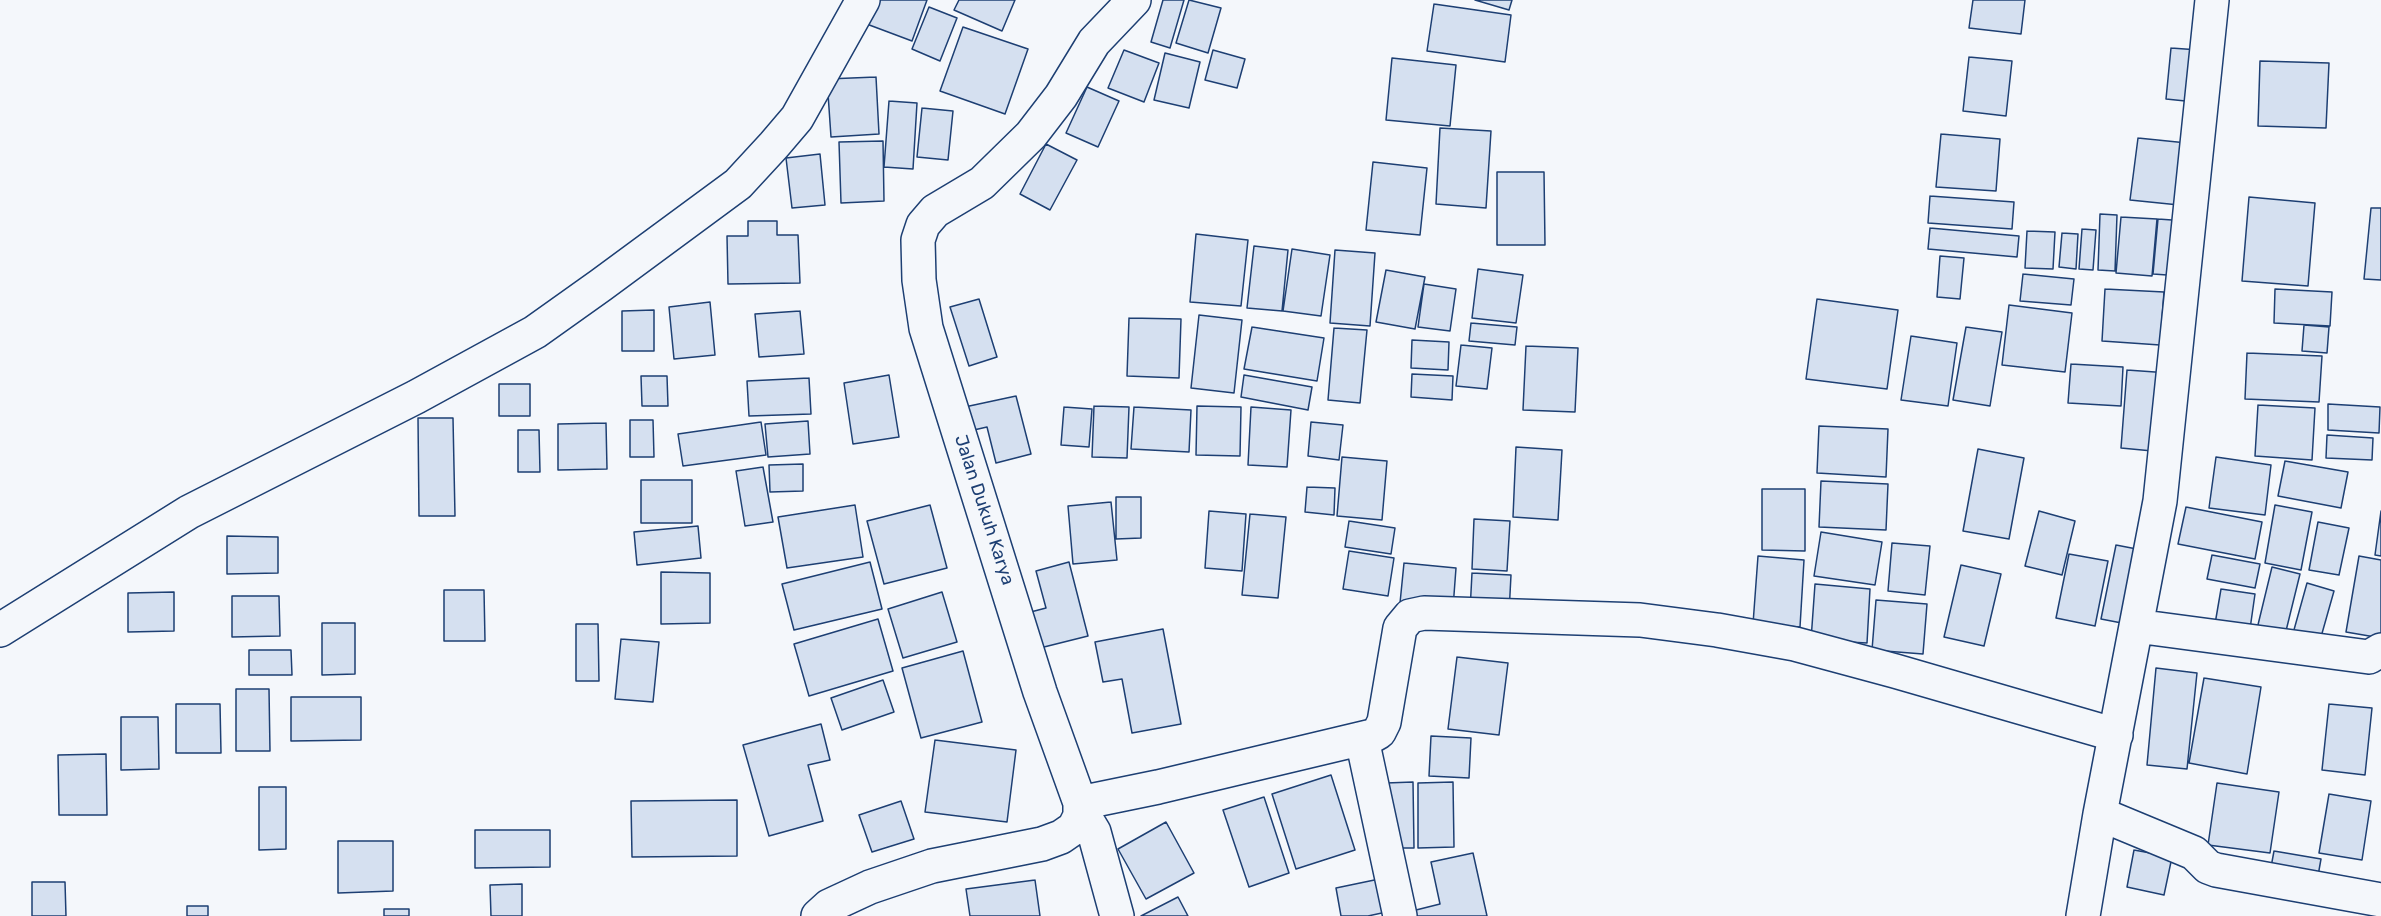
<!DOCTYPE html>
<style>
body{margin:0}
canvas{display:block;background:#f4f7fb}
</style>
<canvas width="2381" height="916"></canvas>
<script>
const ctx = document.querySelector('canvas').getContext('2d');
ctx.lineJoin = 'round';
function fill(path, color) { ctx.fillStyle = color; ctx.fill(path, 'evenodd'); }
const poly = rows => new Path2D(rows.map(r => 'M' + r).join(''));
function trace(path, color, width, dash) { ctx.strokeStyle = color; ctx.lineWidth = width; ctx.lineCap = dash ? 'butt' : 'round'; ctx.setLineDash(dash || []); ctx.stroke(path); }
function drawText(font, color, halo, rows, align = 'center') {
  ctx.font = font + ' Rubik,sans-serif'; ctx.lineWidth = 4.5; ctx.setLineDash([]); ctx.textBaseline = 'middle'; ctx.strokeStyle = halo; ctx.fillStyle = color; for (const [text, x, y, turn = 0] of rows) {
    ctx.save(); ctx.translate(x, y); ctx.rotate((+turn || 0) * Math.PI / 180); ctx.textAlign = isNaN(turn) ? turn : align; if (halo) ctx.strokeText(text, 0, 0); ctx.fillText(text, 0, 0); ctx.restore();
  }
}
const building = poly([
 [873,0,927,0,912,41,864,23,873,0],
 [959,0,1015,0,1002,31,954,10,959,0],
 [1163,0,1184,0,1170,48,1151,42,1163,0],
 [1189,0,1221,8,1208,53,1176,43,1189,0],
 [1475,0,1512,0,1509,10,1475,0],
 [1973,0,2025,0,2021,34,1969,28,1973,0],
 [1434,4,1511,15,1505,62,1427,51,1434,4],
 [929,7,957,18,940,61,912,49,929,7],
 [963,27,1028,49,1005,114,940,91,963,27],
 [2171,48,2199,50,2195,102,2166,99,2171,48],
 [1124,50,1159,63,1144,102,1108,88,1124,50],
 [1213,50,1245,59,1237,88,1205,80,1213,50],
 [1165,53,1200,62,1189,108,1154,100,1165,53],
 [1969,57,2012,61,2006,116,1963,111,1969,57],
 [1392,58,1456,65,1450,126,1386,120,1392,58],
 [2260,61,2329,63,2326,128,2258,126,2260,61],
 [876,77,879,134,831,137,827,79,876,77],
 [1087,87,1119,101,1098,147,1066,133,1087,87],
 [889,101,917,103,913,169,884,167,889,101],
 [922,108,953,111,948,160,917,157,922,108],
 [1440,128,1491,131,1486,208,1436,204,1440,128],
 [1941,134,2000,139,1996,191,1936,187,1941,134],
 [2138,138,2187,143,2179,205,2130,200,2138,138],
 [883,141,884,201,841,203,839,142,883,141],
 [1046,144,1077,160,1050,210,1020,194,1046,144],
 [820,154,825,205,792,208,786,158,820,154],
 [1373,162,1427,168,1420,235,1366,230,1373,162],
 [1497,172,1544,172,1545,245,1497,245,1497,172],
 [1930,196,2014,202,2012,229,1928,223,1930,196],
 [2249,197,2315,203,2308,286,2242,281,2249,197],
 [2371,208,2381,208,2381,280,2364,279,2371,208],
 [2100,214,2117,215,2115,271,2098,270,2100,214],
 [2121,217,2157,219,2152,276,2116,273,2121,217],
 [2158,219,2186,221,2181,276,2153,274,2158,219],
 [748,221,777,221,777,235,798,235,800,283,728,284,727,236,748,236,748,221],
 [1930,228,2019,236,2017,257,1928,249,1930,228],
 [2082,229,2096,230,2093,270,2079,269,2082,229],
 [2027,231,2055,232,2053,269,2025,268,2027,231],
 [2062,233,2078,234,2076,269,2059,267,2062,233],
 [1196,234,1248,240,1241,306,1190,302,1196,234],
 [1254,246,1288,250,1282,311,1247,308,1254,246],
 [1292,249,1330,255,1321,316,1283,311,1292,249],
 [1335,250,1375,253,1370,326,1330,323,1335,250],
 [1940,256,1964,258,1960,299,1937,297,1940,256],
 [1478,269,1523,275,1516,323,1472,318,1478,269],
 [1386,270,1425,277,1415,329,1376,322,1386,270],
 [2023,274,2074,279,2071,305,2020,301,2023,274],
 [1424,284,1456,289,1450,331,1418,327,1424,284],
 [2105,289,2164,292,2160,345,2102,341,2105,289],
 [2275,289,2332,292,2330,326,2274,323,2275,289],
 [979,299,997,357,969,366,950,307,979,299],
 [1817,299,1898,310,1887,389,1806,379,1817,299],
 [710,302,715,355,674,359,669,307,710,302],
 [2009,305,2072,313,2065,372,2002,365,2009,305],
 [654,310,654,351,622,351,622,311,654,310],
 [800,311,804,354,759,357,755,314,800,311],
 [1199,315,1242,320,1234,393,1191,388,1199,315],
 [1129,318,1181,319,1179,378,1127,376,1129,318],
 [1471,323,1517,327,1515,345,1469,341,1471,323],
 [2304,325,2329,327,2327,353,2302,351,2304,325],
 [1252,327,1324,338,1317,381,1244,369,1252,327],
 [1966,327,2002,332,1990,406,1953,400,1966,327],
 [1334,328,1367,330,1360,403,1328,400,1334,328],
 [1911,336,1957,343,1948,406,1901,400,1911,336],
 [1412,340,1449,342,1448,370,1411,368,1412,340],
 [1461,345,1492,348,1487,389,1456,386,1461,345],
 [1526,346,1578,348,1575,412,1523,410,1526,346],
 [2247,353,2322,356,2319,402,2245,399,2247,353],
 [2071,364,2123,367,2121,406,2068,403,2071,364],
 [2127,370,2169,373,2163,452,2121,448,2127,370],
 [1412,374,1453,376,1452,400,1411,397,1412,374],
 [889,375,899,437,853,444,844,383,889,375],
 [1244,375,1312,387,1308,410,1241,397,1244,375],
 [641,376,667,376,668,406,642,406,641,376],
 [809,378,811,414,749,416,747,381,809,378],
 [499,384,530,384,530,416,499,416,499,384],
 [1016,396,1031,454,996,463,987,427,965,432,960,408,1016,396],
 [2328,404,2380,407,2379,433,2328,430,2328,404],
 [2258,405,2315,408,2312,460,2255,456,2258,405],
 [1094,406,1129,407,1127,458,1092,457,1094,406],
 [1197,406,1241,407,1240,456,1196,455,1197,406],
 [1064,407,1092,409,1089,447,1061,445,1064,407],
 [1134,407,1191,410,1189,452,1131,449,1134,407],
 [1251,407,1291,410,1287,467,1248,465,1251,407],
 [418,418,453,418,455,516,419,516,418,418],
 [630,420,653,420,654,457,630,457,630,420],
 [808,421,810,454,768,457,765,424,808,421],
 [761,422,766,455,683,466,678,434,761,422],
 [1311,422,1343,425,1339,460,1308,456,1311,422],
 [606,423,607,469,558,470,558,424,606,423],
 [1819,426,1888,429,1886,477,1817,473,1819,426],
 [518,430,539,430,540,472,518,472,518,430],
 [2327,435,2373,438,2372,460,2326,458,2327,435],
 [1516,447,1562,450,1558,520,1513,517,1516,447],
 [1978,449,2024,458,2009,539,1963,531,1978,449],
 [1342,457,1387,461,1382,520,1337,516,1342,457],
 [2216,457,2271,465,2265,515,2209,508,2216,457],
 [2285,461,2348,472,2341,508,2278,496,2285,461],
 [803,464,803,491,770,492,769,465,803,464],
 [763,467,773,522,745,526,736,471,763,467],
 [641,480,692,480,692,523,641,523,641,480],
 [1821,481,1888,484,1886,530,1819,527,1821,481],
 [1307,487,1335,488,1334,515,1305,512,1307,487],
 [1762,489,1805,489,1805,551,1762,550,1762,489],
 [1116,497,1141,497,1141,538,1116,539,1116,497],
 [1111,502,1117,560,1073,564,1068,506,1111,502],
 [855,505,863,557,787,568,778,517,855,505],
 [930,505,947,568,884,584,867,521,930,505],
 [2275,505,2312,512,2301,570,2265,563,2275,505],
 [2186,507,2262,522,2255,559,2178,544,2186,507],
 [1209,511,1246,514,1242,571,1205,568,1209,511],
 [2039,511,2075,521,2062,575,2025,566,2039,511],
 [2381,511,2381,556,2375,555,2381,511],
 [1250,514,1286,517,1278,598,1242,595,1250,514],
 [1474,519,1510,521,1507,571,1472,569,1474,519],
 [1349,521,1395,528,1391,554,1345,547,1349,521],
 [2318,522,2349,528,2339,575,2309,570,2318,522],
 [698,526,701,558,637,565,634,532,698,526],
 [1821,532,1882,542,1875,585,1814,576,1821,532],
 [227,536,278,537,278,573,227,574,227,536],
 [1892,543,1930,546,1925,595,1888,591,1892,543],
 [2116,545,2147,551,2132,625,2101,619,2116,545],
 [1349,551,1394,558,1388,596,1343,589,1349,551],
 [2069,554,2108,561,2095,626,2056,618,2069,554],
 [2212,555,2260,564,2255,588,2207,579,2212,555],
 [1758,556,1804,560,1800,627,1753,624,1758,556],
 [2359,556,2381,560,2381,638,2346,632,2359,556],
 [870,562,882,609,794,630,782,584,870,562],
 [1069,562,1088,636,1032,650,1023,614,1046,608,1036,571,1069,562],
 [1404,563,1456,568,1453,608,1400,603,1404,563],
 [1961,565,2001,574,1984,646,1944,637,1961,565],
 [2272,567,2300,574,2284,639,2256,633,2272,567],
 [661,572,710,573,710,623,661,624,661,572],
 [1472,573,1511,575,1509,613,1470,611,1472,573],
 [2307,583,2334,591,2319,644,2292,637,2307,583],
 [1815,584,1870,589,1867,643,1811,640,1815,584],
 [2221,589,2255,594,2250,629,2215,624,2221,589],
 [444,590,484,590,485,641,444,641,444,590],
 [174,592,174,631,128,632,128,593,174,592],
 [942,592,957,642,903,658,888,609,942,592],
 [232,596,279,596,280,636,232,637,232,596],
 [1876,600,1927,604,1923,654,1872,650,1876,600],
 [878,619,893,671,809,696,794,644,878,619],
 [322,623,355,623,355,674,322,675,322,623],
 [576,624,598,624,599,681,576,681,576,624],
 [1163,629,1181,724,1132,733,1122,679,1103,682,1095,642,1163,629],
 [621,639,659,642,653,702,615,699,621,639],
 [249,650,291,650,292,675,249,675,249,650],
 [963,651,982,722,921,738,902,668,963,651],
 [1457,657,1508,663,1499,735,1448,729,1457,657],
 [2156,668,2197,673,2187,769,2147,765,2156,668],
 [2204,678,2261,687,2247,774,2189,763,2204,678],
 [883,680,894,712,842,730,831,698,883,680],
 [236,689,269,689,270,751,236,751,236,689],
 [291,697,361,697,361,740,291,741,291,697],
 [176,704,220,704,221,753,176,753,176,704],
 [2329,704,2372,708,2365,775,2322,770,2329,704],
 [121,717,158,717,159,769,121,770,121,717],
 [821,724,830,760,808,765,823,821,769,836,743,745,821,724],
 [1431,736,1471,738,1469,778,1429,776,1431,736],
 [935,740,1016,750,1007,822,925,812,935,740],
 [106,754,107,815,59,815,58,755,106,754],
 [1331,775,1355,850,1296,869,1272,794,1331,775],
 [1413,782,1414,848,1387,848,1386,783,1413,782],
 [1453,782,1454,847,1418,848,1418,783,1453,782],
 [2217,783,2279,792,2270,853,2208,845,2217,783],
 [259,787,286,787,286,849,259,850,259,787],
 [2329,794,2371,801,2362,860,2319,853,2329,794],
 [1264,797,1289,873,1249,887,1223,810,1264,797],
 [737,800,737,856,632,857,631,801,737,800],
 [901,801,914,839,872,852,859,815,901,801],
 [1166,822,1194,873,1146,899,1118,849,1166,822],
 [475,830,550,830,550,867,475,868,475,830],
 [338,841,393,841,393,891,338,893,338,841],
 [2134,850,2172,857,2164,895,2127,887,2134,850],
 [2274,851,2321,859,2316,887,2269,878,2274,851],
 [1473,853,1487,916,1409,916,1408,912,1440,904,1431,862,1473,853],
 [1384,878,1391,911,1368,916,1341,916,1336,888,1384,878],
 [1035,880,1040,916,970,916,966,889,1035,880],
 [32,882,65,882,66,916,32,916,32,882],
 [522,884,522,916,491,916,490,885,522,884],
 [1178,897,1188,916,1141,916,1178,897],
 [187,906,208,906,208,916,187,916,187,906],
 [384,909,409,909,409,916,384,916,384,909]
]);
fill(building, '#d5e0f0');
trace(building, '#1d3f73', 1.5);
const street = poly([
 [2136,626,2369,657,2381,650],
 [0,630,189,512,416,397,535,332,601,285,738,184,774,145,797,118,863,0],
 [1362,739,1400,916],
 [1080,803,1158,787,1372,736,1379,732,1384,722,1400,628,1410,616,1424,613,1640,620,1717,630,1795,644,1895,671,2116,735],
 [2100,814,2194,853,2208,867,2216,870,2381,900],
 [1080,816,1088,822,1094,832,1117,916],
 [818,916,829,906,870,887,932,866,1042,844,1061,837,1074,828,1080,816,1080,803,1040,692,926,328,919,280,918,240,923,225,935,211,982,183,1031,135,1061,96,1094,42,1134,0],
 [2083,916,2100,814,2160,501,2212,0]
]);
trace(street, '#1d3f73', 36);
trace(street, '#f4f7fb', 33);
drawText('18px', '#1d3f73', '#f4f7fb', [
 ["Jalan Dukuh Karya",984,510,72]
]);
</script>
